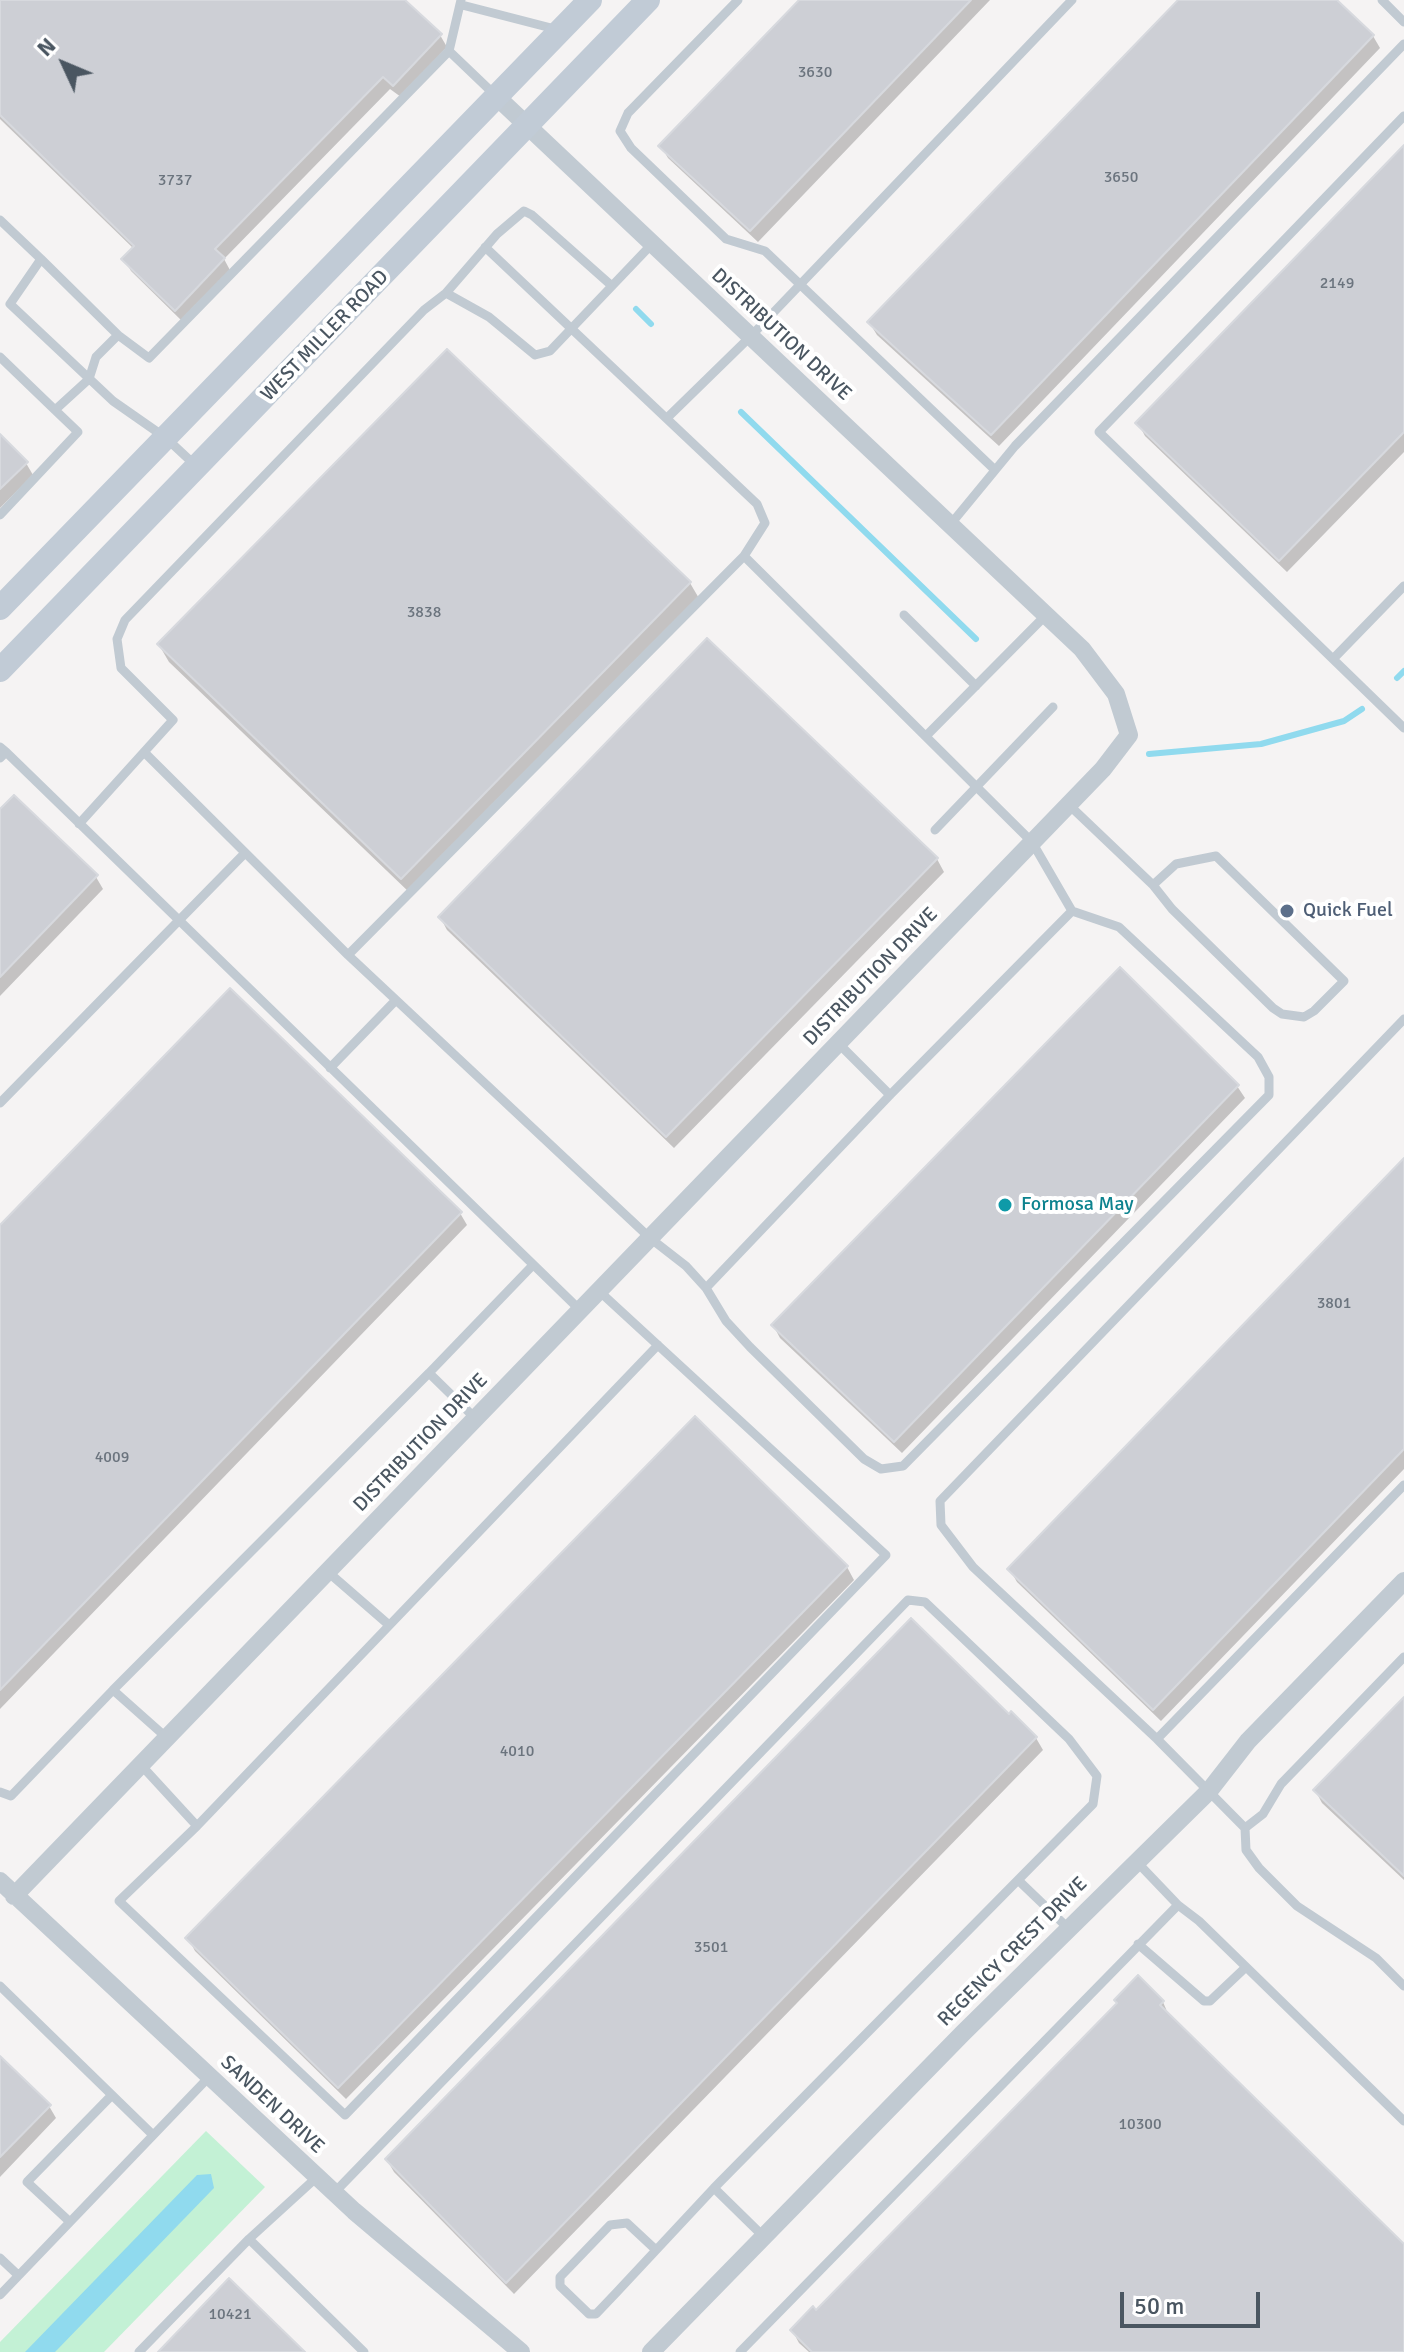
<!DOCTYPE html>
<style>
body{margin:0}
#map{position:relative;width:1404px;height:2352px;overflow:hidden;background:#f5f3f3;font-family:Signika,sans-serif}
canvas{display:block}
.north{position:absolute;left:24px;top:24px;width:80px;height:80px;-webkit-text-stroke:6px #fff;paint-order:stroke;rotate:314deg;font-size:22px;font-weight:700;line-height:32px;text-align:center;color:#4a5661}
.north::after{content:'';display:block;margin:auto;width:28px;height:36px;background:#4a5661;clip-path:polygon(50% 0,100% 100%,50% 72%,0 100%)}
.scale{position:absolute;left:1120px;top:2292px;width:140px;height:36px;box-sizing:border-box;border:4px solid #4a5661;border-top:0;padding-left:10px;font-size:24px;line-height:28px;white-space:nowrap;color:#4a5661;-webkit-text-stroke:6px #fff;paint-order:stroke}
</style>
<div id="map">
<canvas width="1404" height="2352"></canvas>
<div class="north">N</div>
<div class="scale">50 m</div>
</div>
<script>
const ctx = document.querySelector('canvas').getContext('2d');
ctx.lineJoin = 'round';
function fill(path, color) { ctx.fillStyle = color; ctx.fill(path, 'evenodd'); }
const poly = rows => new Path2D(rows.map(r => 'M' + r).join(''));
function trace(path, color, width, dash) { ctx.strokeStyle = color; ctx.lineWidth = width; ctx.lineCap = dash ? 'butt' : 'round'; ctx.setLineDash(dash || []); ctx.stroke(path); }
function drawText(font, color, halo, rows, align = 'center') {
  ctx.font = font + ' Signika,sans-serif'; ctx.lineWidth = 8; ctx.setLineDash([]); ctx.textBaseline = 'middle'; ctx.strokeStyle = halo; ctx.fillStyle = color; for (const [text, x, y, turn = 0] of rows) {
    ctx.save(); ctx.translate(x, y); ctx.rotate((+turn || 0) * Math.PI / 180); ctx.textAlign = isNaN(turn) ? turn : align; if (halo) ctx.strokeText(text, 0, 0); ctx.fillText(text, 0, 0); ctx.restore();
  }
}
fill(poly([
 [206,2131,265,2187,104,2352,0,2352,0,2342]
]), '#c3f1d5');
fill(poly([
 [211,2174,214,2188,55,2352,25,2352,197,2175]
]), '#90daee');
fill(poly([
 [0,0,403,0,440,35,447,47,401,97,390,89,224,259,231,272,183,322,131,271,124,259,134,249,0,119],
 [802,0,990,0,758,242,668,158,661,146],
 [1181,0,1334,0,1373,36,1380,48,999,446,877,335,869,322],
 [1404,148,1404,452,1287,572,1145,436,1138,423],
 [0,437,26,463,33,475,0,508],
 [690,583,700,600,411,894,169,662,159,645],
 [0,812,96,877,103,889,0,996],
 [937,859,944,872,674,1148,447,930,440,917],
 [1237,1086,1245,1098,902,1453,780,1338,773,1325],
 [1404,1161,1404,1469,1161,1721,1017,1582,1010,1570],
 [460,1213,467,1225,0,1709,0,1228],
 [847,1567,854,1580,346,2099,195,1951,188,1938],
 [1404,1699,1404,1880,1322,1803,1315,1790],
 [1009,1716,1036,1738,1043,1750,514,2294,394,2172,387,2160],
 [1163,2002,1169,2016,1404,2247,1404,2352,809,2352,799,2343,792,2330,816,2312],
 [0,2059,49,2106,56,2118,0,2177]
]), '#0003');
trace(poly([
 [636,309,651,324],
 [741,412,976,639],
 [1397,678,1404,671],
 [1149,754,1261,744,1344,721,1362,709]
]), '#90daee', 6);
const building = poly([
 [0,0,405,0,442,34,393,86,383,77,215,249,225,258,175,311,121,259,134,246,0,115,0,0],
 [799,0,971,0,750,231,658,146,799,0],
 [1178,0,1337,0,1374,35,991,435,867,322,1178,0],
 [1404,145,1404,432,1279,561,1135,423,1404,145],
 [447,349,691,582,401,879,157,644,447,349],
 [0,434,28,462,0,489,0,434],
 [707,638,938,858,666,1137,438,917,707,638],
 [14,795,98,875,0,977,0,809,14,795],
 [1120,967,1239,1085,894,1442,771,1325,1120,967],
 [230,988,462,1212,0,1690,0,1225,230,988],
 [1404,1158,1404,1449,1153,1710,1007,1569,1404,1158],
 [695,1416,848,1566,338,2088,185,1938,695,1416],
 [911,1618,1009,1714,1011,1711,1037,1737,506,2283,385,2159,911,1618],
 [1404,1697,1404,1876,1313,1790,1404,1697],
 [1138,1975,1164,2001,1160,2005,1404,2244,1404,2352,812,2352,790,2330,813,2306,816,2310,1117,2003,1114,2000,1138,1975],
 [0,2056,51,2105,0,2157,0,2056],
 [229,2278,305,2352,158,2352,229,2278]
]);
fill(building, '#cdcfd5');
trace(building, '#d7d9de', 2);
trace(poly([
 [461,0,449,51,495,95],
 [738,0,628,113,620,131,631,148,726,239,765,251,995,470],
 [1382,0,1404,22],
 [462,5,559,30],
 [1404,116,1099,432,1404,728],
 [0,220,41,259,10,304,113,401,166,438,195,465],
 [41,259,118,335],
 [446,293,497,234,524,211,532,215,612,286],
 [0,357,55,410,89,379,96,357,118,335,149,358,449,51],
 [667,418,751,336,1072,0],
 [0,515,78,432,55,410],
 [950,525,1015,446,1404,44],
 [904,615,976,686],
 [1333,659,1404,586],
 [926,736,1046,615],
 [0,747,6,752,0,758],
 [6,752,580,1310],
 [144,752,348,955,744,556,765,523,757,504,485,247],
 [1068,804,1153,885,1172,909,1273,1008,1282,1014,1304,1017,1314,1011,1344,981,1216,856,1176,864,1153,885],
 [79,824,173,720,121,668,117,639,125,620,424,310,446,293,489,317,535,355,550,351,652,244],
 [935,830,1053,707],
 [348,955,650,1238,686,1266,706,1288,726,1321,750,1347,864,1459,881,1469,903,1466,1269,1095,1269,1077,1258,1057,1119,927,1072,911,1032,842,744,556],
 [1404,1019,940,1501,941,1525,973,1567,1157,1739,1245,1828,1263,1814,1281,1784,1404,1657],
 [838,1043,890,1095],
 [330,1068,395,1001],
 [0,1103,245,853],
 [706,1288,890,1095,1072,911],
 [429,1373,533,1265],
 [328,1572,389,1625],
 [113,1690,429,1373,475,1418],
 [1157,1739,1404,1485],
 [141,1765,197,1826,119,1901,345,2115,886,1555,599,1291],
 [0,1792,11,1796,113,1690,167,1738],
 [197,1826,658,1345],
 [1245,1828,1246,1850,1259,1868,1297,1906,1376,1958,1404,1986],
 [1018,1880,1068,1928],
 [1178,1905,1199,1921,1404,2121],
 [1138,1944,1204,2001,1210,2001,1246,1967],
 [0,1986,153,2135],
 [334,2193,908,1600,925,1602,1069,1739,1097,1776,1093,1804,714,2188,764,2237],
 [70,2222,27,2182,112,2095],
 [249,2239,364,2352],
 [656,2250,627,2223,610,2225,560,2277,560,2286,589,2314,596,2314,616,2293,714,2188],
 [0,2258,18,2275],
 [0,2295,209,2077],
 [139,2352,249,2239,317,2177],
 [740,2352,1178,1905,1136,1861]
]), '#c1cad2', 9);
trace(poly([
 [0,1881,354,2211,521,2352],
 [14,1896,1103,769,1129,735,1116,694,1082,649,498,98],
 [651,2352,963,2033,1209,1791,1248,1741,1404,1581]
]), '#c1cad2', 18);
trace(poly([
 [0,608,590,0],
 [0,670,648,0]
]), '#c1cbd6', 24);
for (const [x, y, r, color] of [
 [1287,911,8,"#5c6f8a"],
 [1005,1205,8,"#0f9aa8"]
]) { const dot = new Path2D(); dot.arc(x, y, r, 0, 2 * Math.PI); ctx.fillStyle = color; ctx.fill(dot); trace(dot, '#fff', 3); }
drawText('16px', '#6b747e', null, [
 ["3630",815,73],
 ["3650",1121,178],
 ["3737",175,181],
 ["2149",1337,284],
 ["3838",424,613],
 ["3801",1334,1304],
 ["4009",112,1458],
 ["4010",517,1752],
 ["3501",711,1948],
 ["10300",1140,2125],
 ["10421",230,2315]
]);
drawText('20px', '#4a5661', '#fff', [
 ["DISTRIBUTION DRIVE",781,335,43],
 ["WEST MILLER ROAD",325,336,-46],
 ["DISTRIBUTION DRIVE",871,977,-46],
 ["DISTRIBUTION DRIVE",421,1443,-46],
 ["REGENCY CREST DRIVE",1013,1952,-45],
 ["SANDEN DRIVE",272,2105,43]
]);
drawText('20px', '#4e5e75', '#fff', [
 ["Quick Fuel",1303,911]
], 'left');
drawText('20px', '#0d838f', '#fff', [
 ["Formosa May",1021,1205]
], 'left');
</script>
